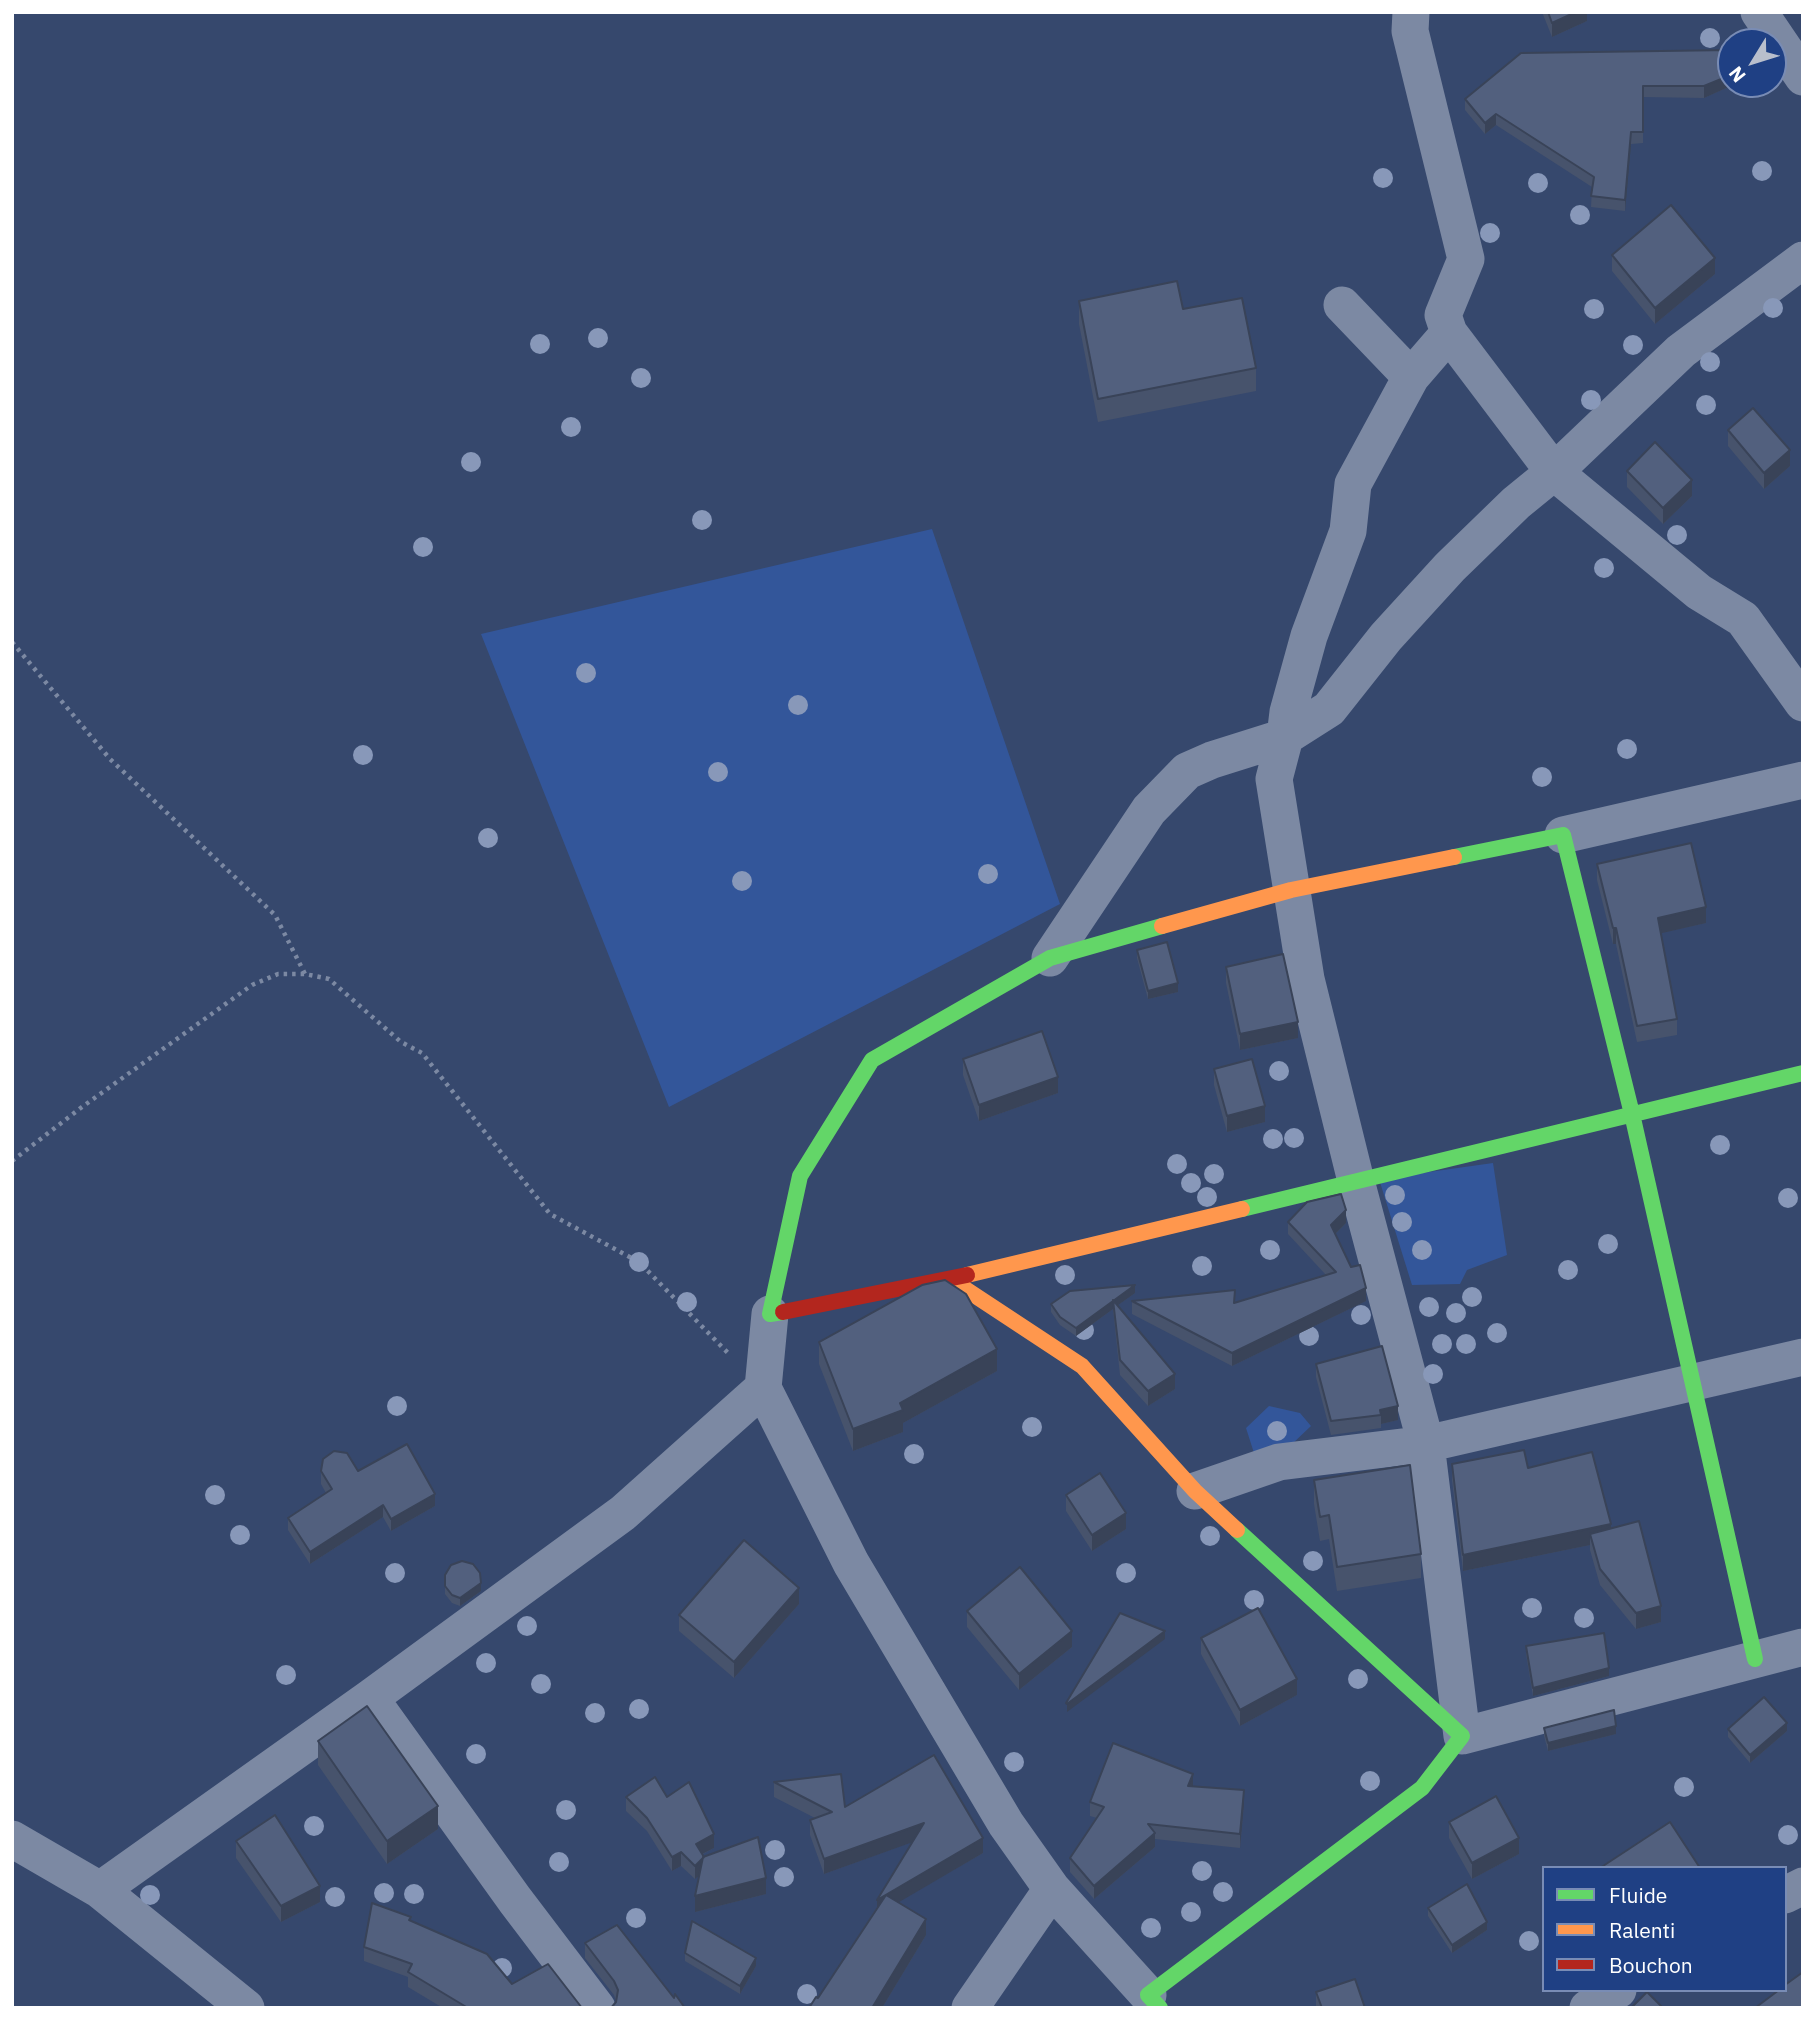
<!DOCTYPE html>
<style>
body{margin:0}
#map{position:relative;width:1815px;height:2020px;overflow:hidden;background:#36486d;font-family:"IBM Plex Sans",sans-serif}
canvas{display:block}
.frame{position:absolute;inset:0;border:14px solid #fff;pointer-events:none}
.legend{position:absolute;left:1542px;top:1866px;width:245px;height:126px;box-sizing:border-box;background:#1f4084;border:2px solid #798cb5;margin:0;padding:9px 12px;list-style:none;font-size:21px;color:#fff}
.legend li{display:flex;align-items:center;gap:14px;height:35px}
.legend b{width:35px;border:2px solid #798cb5}
.north{position:absolute;left:1717px;top:28px;width:70px;height:70px;box-sizing:border-box;background:#1f4084;border:2px solid #798cb5;border-radius:50%;rotate:232deg;font-size:19px;font-weight:700;line-height:28px;text-align:center;color:#fff}
.north::after{content:'';display:block;margin:auto;width:24px;height:32px;background:#b9bfcc;clip-path:polygon(50% 0,100% 100%,50% 72%,0 100%)}
</style>
<div id="map">
<canvas width="1815" height="2020"></canvas>
<div class="frame"></div>
<ul class="legend">
<li><b style="height:9px;background:#63d668"></b>Fluide</li>
<li><b style="height:9px;background:#ff974d"></b>Ralenti</li>
<li><b style="height:9px;background:#b3261e"></b>Bouchon</li>
</ul>
<div class="north">N</div>
</div>
<script>
const ctx = document.querySelector('canvas').getContext('2d');
ctx.lineJoin = 'round';
function fill(path, color) { ctx.fillStyle = color; ctx.fill(path, 'evenodd'); }
const poly = rows => new Path2D(rows.map(r => 'M' + r).join(''));
function trace(path, color, width, dash) { ctx.strokeStyle = color; ctx.lineWidth = width; ctx.lineCap = dash ? 'butt' : 'round'; ctx.setLineDash(dash || []); ctx.stroke(path); }
fill(poly([
 [932,529,1060,904,669,1107,481,634],
 [1493,1163,1507,1255,1467,1270,1460,1284,1412,1285,1379,1179],
 [1269,1406,1300,1413,1311,1426,1291,1445,1254,1453,1246,1428]
]), '#33569a');
trace(poly([
 [12,642,110,759,275,915,305,974],
 [12,1161,82,1107,252,985,278,974,305,974,329,979,401,1042,422,1053,550,1214,639,1262,728,1353]
]), '#7c89a3', 4.5, [3.5, 5]);
trace(poly([
 [1411,12,1410,31,1466,259,1443,315,1449,333,1554,472,1699,592,1743,619,1803,703],
 [1759,12,1803,77],
 [1342,305,1411,377],
 [1449,333,1411,377,1353,484,1348,531,1309,636,1288,712,1285,737,1274,779,1306,979,1356,1181,1426,1444,1462,1736,1803,1647],
 [1563,835,1803,780],
 [1050,958,1149,810,1187,771,1212,760,1285,737,1329,709,1386,637,1450,567,1516,503,1554,472,1681,351,1803,260],
 [770,1314,763,1388,851,1563,1006,1824,1052,1889,1148,1995],
 [1195,1491,1279,1462,1426,1444,1803,1357],
 [370,1698,515,1900,597,2008],
 [12,1839,100,1890,246,2008],
 [100,1890,370,1698,623,1513,763,1388],
 [1785,1895,1803,1886],
 [970,2008,1052,1889],
 [1588,2008,1618,1990]
]), '#7c89a3', 37);
trace(poly([
 [1454,857,1563,835,1632,1114,1755,1659],
 [1242,1209,1803,1073],
 [783,1312,770,1314,800,1176,872,1060,1050,958,1162,926],
 [1160,2008,1148,1995,1422,1788,1462,1736,1237,1530]
]), '#63d668', 16);
trace(poly([
 [1162,926,1291,890,1454,857],
 [967,1275,1242,1209],
 [950,1279,1082,1366,1195,1491,1237,1530]
]), '#ff974d', 16);
trace(poly([
 [783,1312,967,1275]
]), '#b3261e', 16);
ctx.fillStyle = '#8898b9';
for (const [x, y] of [
 [1710,38],
 [1762,171],
 [1383,178],
 [1538,183],
 [1580,215],
 [1490,233],
 [1773,308],
 [1594,309],
 [598,338],
 [540,344],
 [1633,345],
 [1710,362],
 [641,378],
 [1591,400],
 [1706,405],
 [571,427],
 [471,462],
 [702,520],
 [1677,535],
 [423,547],
 [1604,568],
 [586,673],
 [798,705],
 [1627,749],
 [363,755],
 [718,772],
 [1542,777],
 [488,838],
 [988,874],
 [742,881],
 [1279,1071],
 [1294,1138],
 [1273,1139],
 [1720,1145],
 [1177,1164],
 [1214,1174],
 [1191,1183],
 [1395,1195],
 [1207,1197],
 [1788,1198],
 [1402,1222],
 [1608,1244],
 [1270,1250],
 [1422,1250],
 [639,1262],
 [1202,1266],
 [1568,1270],
 [1065,1275],
 [1472,1297],
 [687,1302],
 [1429,1307],
 [1456,1313],
 [1361,1315],
 [1084,1330],
 [1497,1333],
 [1309,1336],
 [1442,1344],
 [1466,1344],
 [1433,1374],
 [397,1406],
 [1032,1427],
 [1277,1431],
 [914,1454],
 [215,1495],
 [240,1535],
 [1210,1536],
 [1313,1561],
 [395,1573],
 [1126,1573],
 [1254,1600],
 [1532,1608],
 [1584,1618],
 [527,1626],
 [486,1663],
 [286,1675],
 [1358,1679],
 [541,1684],
 [639,1709],
 [595,1713],
 [476,1754],
 [1014,1762],
 [1370,1781],
 [1684,1787],
 [566,1810],
 [314,1826],
 [1788,1835],
 [775,1850],
 [559,1862],
 [1202,1871],
 [784,1877],
 [1223,1892],
 [384,1893],
 [414,1894],
 [150,1895],
 [335,1897],
 [1191,1912],
 [636,1918],
 [1151,1928],
 [1529,1941],
 [502,1968],
 [807,1994]
]) { ctx.beginPath(); ctx.arc(x, y, 10, 0, 2 * Math.PI); ctx.fill(); }
fill(poly([
 [1542,12,1587,12,1587,21,1552,37],
 [1521,53,1731,84,1735,84,1704,98,1643,97,1643,143,1631,144,1625,211,1591,207,1592,187,1496,125,1485,134,1465,110,1465,99],
 [1612,255,1715,274,1655,324,1612,271],
 [1079,301,1183,309,1256,368,1256,391,1098,422,1079,324],
 [1728,430,1790,466,1764,489,1728,446],
 [1627,471,1692,496,1663,524,1627,487],
 [1597,864,1706,923,1661,933,1677,1019,1677,1035,1637,1042,1616,944,1613,944,1597,880],
 [1137,950,1178,992,1148,999,1137,958],
 [1226,967,1298,1038,1240,1050,1226,983],
 [963,1059,1058,1093,979,1121,963,1075],
 [1214,1069,1265,1122,1227,1132,1214,1085],
 [1288,1222,1346,1223,1335,1234,1366,1301,1232,1366,1132,1314,1132,1301,1235,1302,1326,1275,1288,1234],
 [1135,1293,1118,1305,1175,1389,1148,1406,1120,1375,1113,1309,1076,1336,1060,1325,1051,1312,1051,1304],
 [819,1342,997,1371,903,1423,903,1432,853,1451,819,1364],
 [1316,1364,1398,1420,1381,1424,1381,1428,1331,1435,1316,1377],
 [1452,1464,1528,1468,1611,1529,1661,1622,1636,1629,1600,1585,1590,1550,1590,1545,1463,1571,1452,1480],
 [321,1471,358,1471,435,1506,391,1531,383,1517,310,1564,288,1530,288,1518,326,1493,321,1484],
 [1314,1480,1421,1554,1421,1578,1337,1591,1329,1539,1320,1541,1314,1504],
 [1066,1495,1126,1529,1092,1551,1066,1511],
 [445,1575,481,1591,460,1606,452,1603,445,1594],
 [799,1604,734,1678,679,1631,679,1615],
 [967,1611,1072,1647,1019,1690,967,1627],
 [1201,1638,1297,1695,1240,1726,1201,1654],
 [1526,1646,1609,1676,1533,1696,1526,1654],
 [1544,1728,1616,1734,1548,1751,1544,1736],
 [1728,1729,1787,1731,1750,1763,1728,1737],
 [318,1741,438,1829,387,1864,318,1765],
 [774,1782,983,1853,898,1902,926,1935,882,2008,809,2008,818,1998,877,1907,912,1842,824,1874,810,1835,810,1820,815,1818,774,1797],
 [1193,1787,1244,1804,1240,1848,1155,1839,1155,1847,1094,1899,1070,1872,1070,1858,1097,1818,1090,1816,1090,1802],
 [626,1797,667,1797,714,1848,703,1854,704,1857,766,1894,695,1912,699,1875,695,1879,681,1866,672,1871,647,1831,626,1811],
 [1449,1822,1519,1854,1472,1879,1449,1838],
 [236,1841,320,1902,281,1922,236,1858],
 [1428,1908,1487,1930,1452,1953,1428,1916],
 [411,1921,512,1984,582,2008,443,2008,408,1987,408,1977,364,1961,364,1947],
 [585,1943,674,1998,616,2001,614,1995,585,1958],
 [685,1953,756,1966,740,1994,685,1961],
 [1316,1992,1365,2008,1316,2008]
]), '#47536c');
fill(poly([
 [1576,12,1587,12,1587,21,1552,37,1552,23],
 [1731,75,1731,84,1735,84,1704,98,1704,86],
 [1496,114,1496,125,1485,134,1485,123],
 [1631,132,1631,144,1625,211,1625,200],
 [1715,258,1715,274,1655,324,1655,308],
 [1790,450,1790,466,1764,489,1764,473],
 [1692,480,1692,496,1663,524,1663,508],
 [1706,907,1706,923,1658,934,1658,918],
 [1613,928,1616,928,1616,944,1613,944],
 [1178,983,1178,992,1148,999,1148,991],
 [1298,1022,1298,1038,1240,1050,1240,1034],
 [1058,1077,1058,1093,979,1121,979,1105],
 [1265,1106,1265,1122,1227,1132,1227,1116],
 [1346,1210,1346,1223,1331,1238,1331,1225],
 [1135,1285,1135,1293,1114,1308,1113,1301],
 [1366,1288,1366,1301,1232,1366,1232,1353],
 [1113,1301,1113,1309,1076,1336,1076,1328],
 [997,1349,997,1371,903,1423,903,1432,853,1451,853,1429],
 [1175,1374,1175,1389,1148,1406,1148,1391],
 [1398,1406,1398,1420,1381,1424,1381,1415,1380,1410],
 [435,1494,435,1506,391,1531,391,1519],
 [383,1505,383,1517,310,1564,310,1552],
 [1126,1513,1126,1529,1092,1551,1092,1535],
 [1611,1524,1611,1540,1590,1534,1590,1545,1463,1571,1463,1555],
 [481,1583,481,1591,460,1606,460,1598],
 [799,1588,799,1604,734,1678,734,1662],
 [1661,1606,1661,1622,1636,1629,1636,1613],
 [1072,1631,1072,1647,1019,1690,1019,1674],
 [1165,1631,1165,1639,1067,1712,1067,1704],
 [1609,1668,1609,1676,1533,1696,1533,1688],
 [1297,1679,1297,1695,1240,1726,1240,1710],
 [1787,1723,1787,1731,1750,1763,1750,1755],
 [1616,1726,1616,1734,1548,1751,1548,1743],
 [1193,1774,1193,1788,1188,1786],
 [1244,1790,1244,1804,1240,1848,1240,1834],
 [438,1806,438,1829,387,1864,387,1841],
 [924,1823,924,1838,824,1874,824,1859],
 [1155,1833,1155,1847,1094,1899,1094,1886],
 [714,1834,714,1848,696,1857,696,1844],
 [983,1838,983,1853,877,1915,877,1900],
 [1519,1838,1519,1854,1472,1879,1472,1863],
 [681,1852,681,1866,672,1871,672,1857],
 [705,1857,705,1871,695,1879,695,1866],
 [766,1878,766,1894,695,1912,695,1896],
 [320,1886,320,1902,281,1922,281,1906],
 [926,1919,926,1935,882,2008,872,2008],
 [1487,1922,1487,1930,1452,1953,1452,1945],
 [756,1958,756,1966,740,1994,740,1986]
]), '#394358');
const building = poly([
 [1548,12,1576,12,1552,23,1548,12],
 [1731,50,1731,75,1704,86,1643,86,1643,132,1631,132,1625,200,1591,196,1594,177,1496,114,1485,123,1465,99,1521,53,1731,50],
 [1671,205,1715,258,1655,308,1612,255,1671,205],
 [1177,281,1183,309,1242,298,1256,368,1098,399,1079,301,1177,281],
 [1753,408,1790,450,1764,473,1728,430,1753,408],
 [1655,442,1692,480,1663,508,1627,471,1655,442],
 [1691,843,1706,907,1658,918,1677,1019,1637,1026,1616,928,1613,928,1597,864,1691,843],
 [1167,942,1178,983,1148,991,1137,950,1167,942],
 [1283,954,1298,1022,1240,1034,1226,967,1283,954],
 [1042,1031,1058,1077,979,1105,963,1059,1042,1031],
 [1252,1059,1265,1106,1227,1116,1214,1069,1252,1059],
 [1341,1194,1346,1210,1331,1225,1351,1267,1360,1265,1366,1288,1232,1353,1132,1301,1235,1290,1234,1303,1336,1272,1288,1222,1307,1202,1341,1194],
 [945,1280,966,1294,997,1349,900,1403,903,1410,853,1429,819,1342,922,1285,945,1280],
 [1135,1285,1076,1328,1060,1317,1051,1304,1070,1291,1135,1285],
 [1113,1300,1175,1374,1148,1391,1120,1360,1113,1300],
 [1382,1346,1398,1406,1380,1410,1381,1415,1331,1421,1316,1364,1382,1346],
 [407,1444,435,1494,391,1519,383,1505,310,1552,288,1518,332,1489,321,1471,323,1459,334,1451,347,1453,358,1471,407,1444],
 [1524,1450,1528,1468,1592,1452,1611,1524,1463,1555,1452,1464,1524,1450],
 [1410,1465,1421,1554,1337,1567,1329,1515,1320,1517,1314,1480,1410,1465],
 [1100,1473,1126,1513,1092,1535,1066,1495,1100,1473],
 [1639,1521,1661,1606,1636,1613,1600,1569,1590,1534,1639,1521],
 [744,1540,799,1588,734,1662,679,1615,744,1540],
 [462,1561,473,1564,480,1573,481,1583,460,1598,452,1595,445,1586,445,1575,451,1565,462,1561],
 [1020,1567,1072,1631,1019,1674,967,1611,1020,1567],
 [1258,1608,1297,1679,1240,1710,1201,1638,1258,1608],
 [1120,1613,1165,1631,1067,1704,1066,1703,1120,1613],
 [1604,1633,1609,1668,1533,1688,1526,1646,1604,1633],
 [1764,1697,1787,1723,1750,1755,1728,1729,1764,1697],
 [367,1706,438,1806,387,1841,318,1741,367,1706],
 [1614,1710,1616,1726,1548,1743,1544,1728,1614,1710],
 [1113,1743,1193,1774,1188,1786,1244,1790,1240,1834,1148,1824,1155,1833,1094,1886,1070,1858,1104,1807,1090,1802,1113,1743],
 [934,1755,983,1838,877,1900,924,1823,824,1859,810,1820,832,1812,774,1782,841,1774,845,1807,934,1755],
 [655,1777,667,1797,689,1782,714,1834,696,1844,704,1857,695,1866,681,1852,672,1857,647,1818,626,1797,655,1777],
 [1496,1796,1519,1838,1472,1863,1449,1822,1496,1796],
 [275,1815,320,1886,281,1906,236,1841,275,1815],
 [1670,1822,1700,1868,1600,1868,1670,1822],
 [758,1837,766,1878,695,1896,703,1857,758,1837],
 [1467,1884,1487,1922,1452,1945,1428,1908,1467,1884],
 [886,1895,926,1919,872,2008,809,2008,816,1997,818,1998,886,1895],
 [372,1903,411,1917,409,1920,487,1954,512,1984,548,1964,582,2008,468,2008,408,1972,412,1964,364,1947,372,1903],
 [692,1921,756,1958,740,1986,685,1953,692,1921],
 [617,1925,674,1998,675,1994,685,2008,611,2008,616,2002,618,1990,614,1981,585,1943,617,1925],
 [1803,1972,1803,2008,1755,2008,1779,1990,1785,1990,1785,1985,1803,1972],
 [1355,1979,1365,2008,1322,2008,1316,1992,1355,1979],
 [1647,1992,1663,2008,1631,2008,1647,1992]
]);
fill(building, '#52607e');
trace(building, '#394358', 2);
</script>
